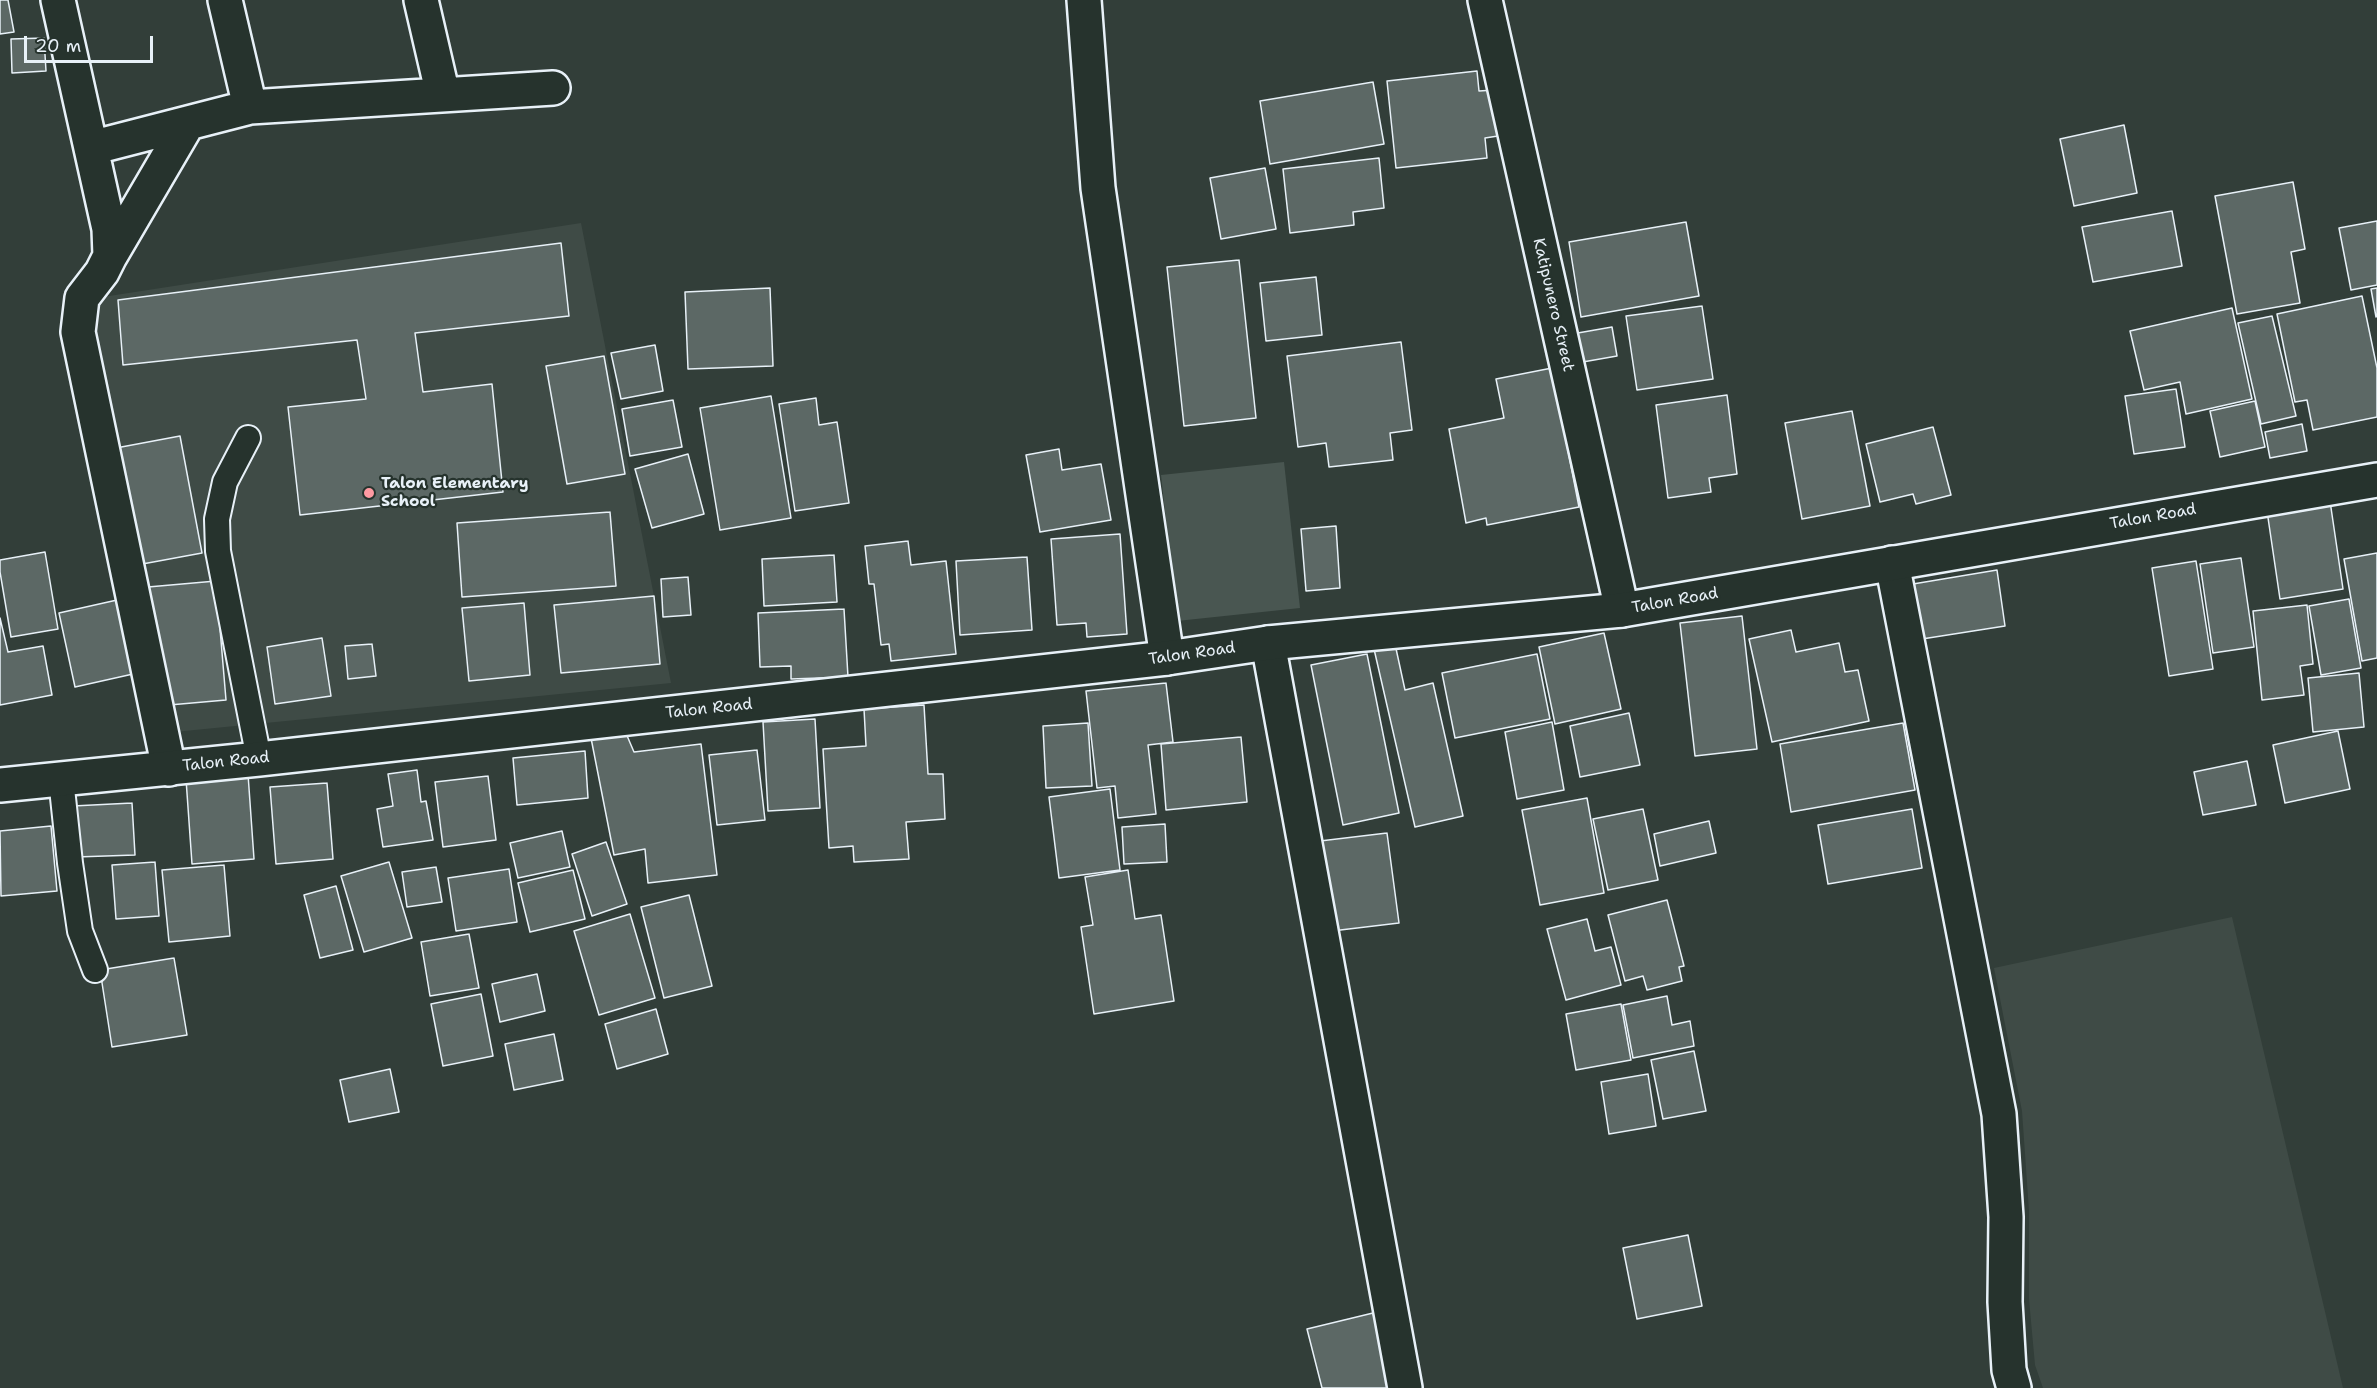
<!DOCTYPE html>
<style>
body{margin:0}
#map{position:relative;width:2377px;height:1388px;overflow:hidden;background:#323e39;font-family:"Shantell Sans",sans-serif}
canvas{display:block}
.scale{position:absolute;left:24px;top:36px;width:129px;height:27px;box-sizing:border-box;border:3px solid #e8f1f8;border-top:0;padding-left:8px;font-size:18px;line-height:21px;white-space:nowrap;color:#e8f1f8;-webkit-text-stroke:4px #26332d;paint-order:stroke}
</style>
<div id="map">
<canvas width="2377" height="1388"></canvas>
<div class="scale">20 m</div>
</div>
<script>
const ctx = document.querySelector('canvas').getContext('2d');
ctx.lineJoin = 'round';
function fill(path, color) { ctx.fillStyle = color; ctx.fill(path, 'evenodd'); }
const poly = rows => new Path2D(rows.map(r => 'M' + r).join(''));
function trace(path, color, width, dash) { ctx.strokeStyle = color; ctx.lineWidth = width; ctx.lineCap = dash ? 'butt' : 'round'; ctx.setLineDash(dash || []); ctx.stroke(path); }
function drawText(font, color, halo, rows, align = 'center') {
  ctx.font = font + ' "Shantell Sans",sans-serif'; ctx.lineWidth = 4.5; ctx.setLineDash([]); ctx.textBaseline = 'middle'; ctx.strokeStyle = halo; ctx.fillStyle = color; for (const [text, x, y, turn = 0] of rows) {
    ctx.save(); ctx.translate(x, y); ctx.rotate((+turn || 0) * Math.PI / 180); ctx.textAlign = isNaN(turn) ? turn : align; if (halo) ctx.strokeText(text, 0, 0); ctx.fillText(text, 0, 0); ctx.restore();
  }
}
fill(poly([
 [581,223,671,683,154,734,64,303],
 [2232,917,2343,1388,2043,1388,2035,1365,2029,1299,2029,1211,2022,1111,1994,968]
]), '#3f4b46');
fill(poly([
 [1284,462,1300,608,1177,621,1161,475]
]), '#495651');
const building = poly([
 [0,0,8,0,14,32,0,34,0,0],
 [44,38,46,71,12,73,11,39,44,38],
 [1477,71,1479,91,1494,90,1498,136,1485,138,1487,158,1396,168,1387,81,1477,71],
 [1373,82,1384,144,1270,164,1260,101,1373,82],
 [2124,125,2137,193,2074,206,2060,139,2124,125],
 [1379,158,1384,208,1353,212,1354,225,1290,233,1283,169,1379,158],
 [1265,168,1276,229,1221,239,1210,178,1265,168],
 [2293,182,2305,249,2291,252,2300,303,2237,314,2215,196,2293,182],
 [2172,211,2182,266,2093,282,2082,227,2172,211],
 [2377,221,2377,285,2351,290,2339,228,2377,221],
 [1686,222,1699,296,1581,317,1569,242,1686,222],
 [561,243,569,316,415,333,423,392,492,384,503,492,300,515,288,407,366,399,357,340,123,365,118,300,561,243],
 [1239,260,1256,418,1184,426,1167,267,1239,260],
 [1316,277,1322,335,1266,341,1260,283,1316,277],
 [770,288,773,366,688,369,685,292,770,288],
 [2377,288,2377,316,2376,317,2371,289,2377,288],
 [2362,296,2377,368,2377,417,2313,430,2307,400,2295,402,2277,314,2362,296],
 [1702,306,1713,379,1637,390,1626,316,1702,306],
 [2232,308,2252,399,2186,414,2180,382,2144,390,2130,331,2232,308],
 [2272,316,2296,416,2261,424,2238,323,2272,316],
 [1612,327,1617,356,1577,363,1572,334,1612,327],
 [1401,342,1412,430,1390,433,1393,460,1329,467,1326,443,1298,447,1287,356,1401,342],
 [655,345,663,391,621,399,611,353,655,345],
 [604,356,625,474,567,484,546,366,604,356],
 [1552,368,1579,507,1487,525,1486,518,1466,523,1449,429,1504,418,1496,379,1552,368],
 [2176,389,2185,447,2134,454,2125,396,2176,389],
 [1727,395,1737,474,1709,478,1711,492,1668,498,1656,405,1727,395],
 [771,396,791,518,720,530,700,408,771,396],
 [816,398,819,425,837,422,849,503,795,511,779,404,816,398],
 [673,400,682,447,630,456,622,409,673,400],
 [2255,401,2265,447,2220,457,2210,411,2255,401],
 [1852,411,1870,506,1802,519,1785,423,1852,411],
 [2302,424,2307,451,2270,458,2265,432,2302,424],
 [1933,427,1951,495,1916,504,1913,494,1880,502,1866,444,1933,427],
 [180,436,202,553,137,565,116,448,180,436],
 [1059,449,1062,470,1101,464,1111,520,1040,532,1026,455,1059,449],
 [688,454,704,514,652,528,635,469,688,454],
 [2330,501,2343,589,2280,599,2267,511,2330,501],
 [610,512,616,586,462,597,457,523,610,512],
 [1336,526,1340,588,1306,591,1301,529,1336,526],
 [1120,534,1127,634,1087,637,1086,623,1057,625,1051,539,1120,534],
 [908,541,911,565,946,561,956,654,891,661,889,644,881,645,874,584,869,584,865,546,908,541],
 [45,552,58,629,11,637,0,572,0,560,45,552],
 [2377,553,2377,658,2362,661,2344,559,2377,553],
 [834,555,837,602,764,606,762,559,834,555],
 [1027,557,1032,630,960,635,956,561,1027,557],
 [2241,558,2254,647,2213,653,2200,564,2241,558],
 [2196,561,2213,669,2169,676,2152,568,2196,561],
 [1997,570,2005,626,1922,639,1913,584,1997,570],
 [688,577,691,615,663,617,661,579,688,577],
 [216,581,226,700,158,706,148,587,216,581],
 [654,596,660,664,561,673,554,605,654,596],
 [2349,599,2361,668,2321,675,2309,606,2349,599],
 [117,600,133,674,75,687,59,613,117,600],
 [524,603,530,675,469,681,462,608,524,603],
 [2307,605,2313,664,2300,666,2304,695,2262,700,2253,611,2307,605],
 [844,609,848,677,791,679,791,666,760,667,758,613,844,609],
 [1742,616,1757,749,1695,756,1680,623,1742,616],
 [0,618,8,652,43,646,52,695,0,705,0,618],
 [1791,630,1796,652,1839,643,1845,672,1858,670,1869,721,1772,742,1749,639,1791,630],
 [1604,633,1621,709,1555,724,1539,647,1604,633],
 [322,638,331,696,275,704,267,647,322,638],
 [372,644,376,676,348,679,345,646,372,644],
 [1395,644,1405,690,1433,683,1463,816,1415,827,1374,649,1395,644],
 [1367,654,1399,813,1343,825,1311,665,1367,654],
 [1537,654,1550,719,1455,738,1442,673,1537,654],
 [2359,673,2364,727,2313,732,2308,678,2359,673],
 [1166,683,1173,742,1148,745,1156,814,1118,818,1115,786,1097,788,1086,691,1166,683],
 [924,705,928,774,943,774,945,819,906,822,909,859,854,862,853,846,829,848,823,749,866,746,864,709,924,705],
 [1629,713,1640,765,1580,777,1570,726,1629,713],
 [815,719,820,808,768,811,763,722,815,719],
 [1552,722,1564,790,1517,799,1505,732,1552,722],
 [1088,723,1092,786,1046,788,1043,726,1088,723],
 [1903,723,1915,790,1791,812,1780,744,1903,723],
 [625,731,634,752,701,744,717,875,648,883,645,849,614,855,591,738,625,731],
 [2338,731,2350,789,2285,803,2273,745,2338,731],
 [1241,737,1247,802,1166,810,1161,744,1241,737],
 [757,750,765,820,717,825,709,755,757,750],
 [585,751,588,798,517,805,513,758,585,751],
 [2247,761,2256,805,2203,815,2194,772,2247,761],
 [417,770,421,802,426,801,433,840,383,847,377,809,393,806,388,774,417,770],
 [248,774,254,859,192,864,186,779,248,774],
 [488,776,496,840,443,847,435,782,488,776],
 [327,783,333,859,276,864,270,787,327,783],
 [1110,789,1120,870,1059,878,1049,797,1110,789],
 [1587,798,1604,893,1540,905,1522,810,1587,798],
 [132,803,135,855,76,857,73,806,132,803],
 [1643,809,1658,880,1608,890,1593,819,1643,809],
 [1912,809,1922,868,1828,884,1818,825,1912,809],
 [1709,821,1716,853,1660,866,1654,834,1709,821],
 [1165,824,1167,862,1124,864,1122,827,1165,824],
 [51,826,57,891,1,896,0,831,51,826],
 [562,831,570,867,518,878,510,843,562,831],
 [1387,833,1399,923,1332,931,1320,841,1387,833],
 [606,842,627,904,592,916,572,854,606,842],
 [155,862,159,916,116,919,112,865,155,862],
 [389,862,412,938,364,952,341,876,389,862],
 [224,865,230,936,169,942,162,870,224,865],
 [436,867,442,902,407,907,402,872,436,867],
 [509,869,517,922,456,931,448,878,509,869],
 [573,870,585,919,530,932,518,883,573,870],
 [1128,870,1135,919,1161,915,1174,1001,1094,1014,1081,927,1093,925,1085,877,1128,870],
 [336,886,353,950,320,958,304,895,336,886],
 [689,895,712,986,664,998,641,907,689,895],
 [1667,900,1684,966,1679,967,1682,981,1647,990,1643,976,1625,981,1608,915,1667,900],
 [630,914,655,998,599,1015,574,931,630,914],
 [1587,919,1595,951,1611,947,1621,985,1566,1000,1547,929,1587,919],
 [469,934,479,988,430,996,421,942,469,934],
 [174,958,187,1035,112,1047,100,970,174,958],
 [537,974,545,1011,500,1022,492,984,537,974],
 [481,994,493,1056,443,1066,431,1004,481,994],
 [1667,996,1672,1025,1690,1021,1694,1046,1633,1058,1623,1005,1667,996],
 [1621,1004,1631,1060,1576,1070,1566,1014,1621,1004],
 [656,1009,668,1054,617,1069,605,1024,656,1009],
 [554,1034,563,1080,514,1090,505,1044,554,1034],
 [1694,1051,1706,1111,1663,1119,1651,1060,1694,1051],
 [390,1069,399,1112,349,1122,340,1080,390,1069],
 [1648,1074,1656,1126,1609,1134,1601,1082,1648,1074],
 [1688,1235,1702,1306,1637,1319,1623,1248,1688,1235],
 [1373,1313,1392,1388,1322,1388,1307,1329,1373,1313]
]);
fill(building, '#5c6865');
trace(building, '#e8f1f8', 1.5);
const service = poly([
 [248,438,225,482,217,519,218,551,259,759],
 [61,779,70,863,80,931,95,970]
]);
const minor = poly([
 [58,0,109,229,110,256,102,272,82,298,78,332,169,769],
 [225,0,250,107],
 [421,0,443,95],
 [1084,0,1098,188,1167,658],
 [1485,0,1622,610],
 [91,148,250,107,553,88],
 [109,258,188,123],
 [1892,563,1999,1114,2006,1217,2005,1302,2009,1370,2014,1388],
 [1268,643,1405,1388]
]);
const tertiary = poly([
 [0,785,259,759,1167,658,1268,643,1622,610,2377,480]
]);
trace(service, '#e8f1f8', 28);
trace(minor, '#e8f1f8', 38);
trace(tertiary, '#e8f1f8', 38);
trace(service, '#26332d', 24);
trace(minor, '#26332d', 33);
trace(tertiary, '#26332d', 33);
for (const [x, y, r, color] of [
 [369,493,6,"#ff9aa2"]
]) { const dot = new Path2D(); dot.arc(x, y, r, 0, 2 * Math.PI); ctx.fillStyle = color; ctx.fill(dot); trace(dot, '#26332d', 2); }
drawText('16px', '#e8f1f8', '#26332d', [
 ["Katipunero Street",1553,305,77],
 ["Talon Road",2153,517,-10],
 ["Talon Road",1675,601,-10],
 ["Talon Road",1192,654,-8],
 ["Talon Road",709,709,-6],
 ["Talon Road",226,762,-6]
]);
drawText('bold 16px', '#e8f1f8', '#26332d', [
 ["Talon Elementary",381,484],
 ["School",381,502]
], 'left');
</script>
